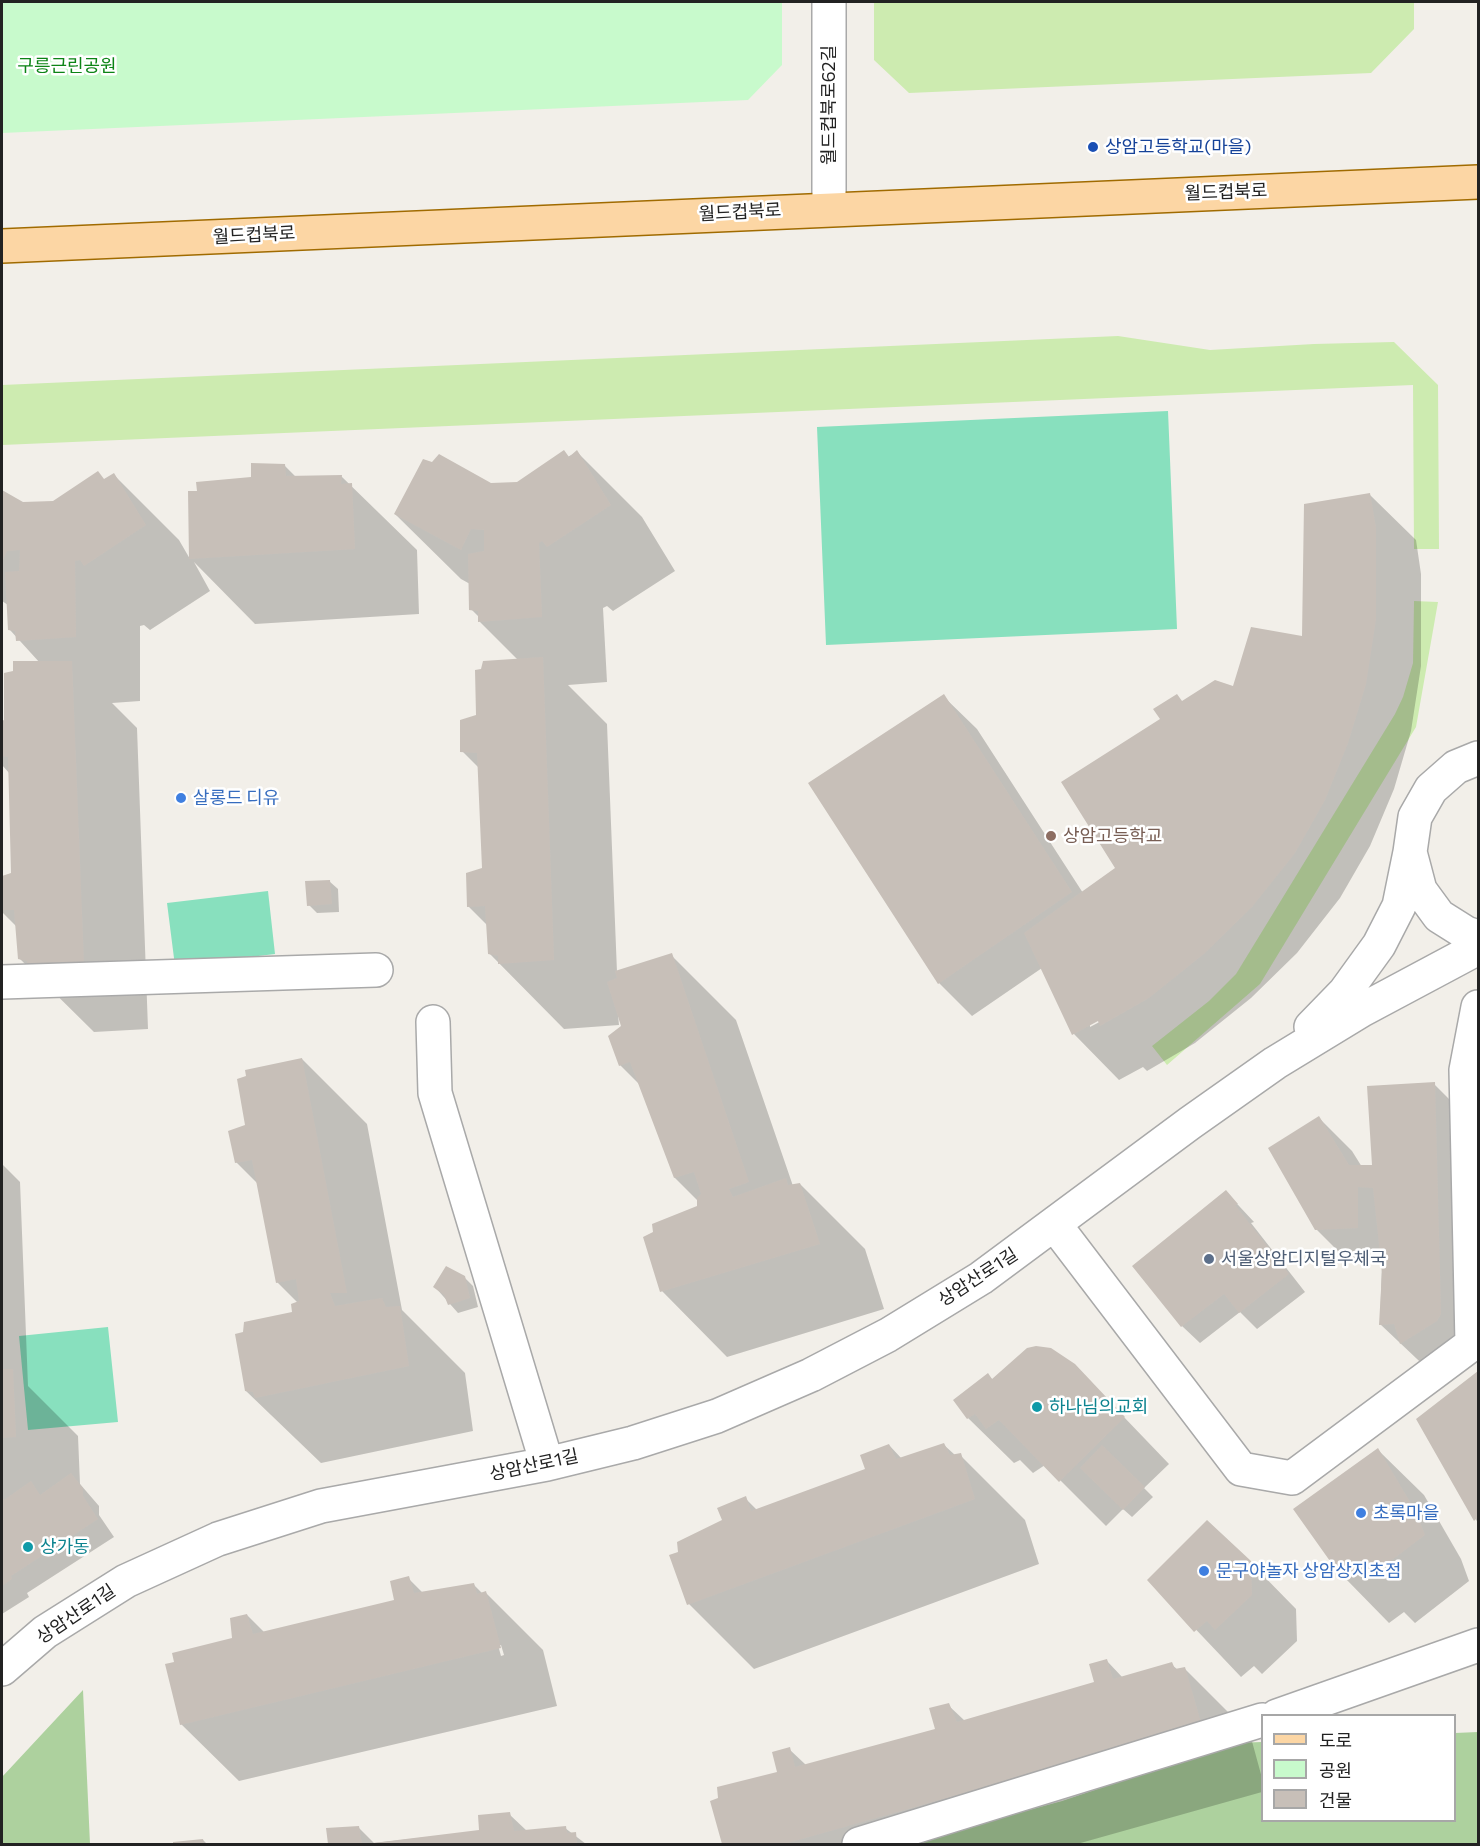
<!DOCTYPE html>
<meta charset="utf-8">
<style>
body{margin:0}
#map{position:relative;width:1480px;height:1846px;overflow:hidden;background:#f2efe9;font-family:Commissioner,"Noto Sans KR",sans-serif}
canvas{display:block}
.frame{position:absolute;inset:0;border:3px solid #222;pointer-events:none}
.legend{position:absolute;left:1261px;top:1714px;width:195px;height:108px;box-sizing:border-box;background:#fff;border:2px solid #a7a7a7;margin:0;padding:8px 10px;list-style:none;font-size:18px;color:#222}
.legend li{display:flex;align-items:center;gap:12px;height:30px}
.legend b{width:30px;border:2px solid #a7a7a7}
</style>
<div id="map">
<canvas width="1480" height="1846"></canvas>
<div class="frame"></div>
<ul class="legend">
<li><b style="height:8px;background:#fcd6a4"></b>도로</li>
<li><b style="height:16px;background:#c8facc"></b>공원</li>
<li><b style="height:16px;background:#c7bfb8"></b>건물</li>
</ul>
</div>
<script>
const ctx = document.querySelector('canvas').getContext('2d');
ctx.lineJoin = 'round';
function fill(path, color) { ctx.fillStyle = color; ctx.fill(path, 'evenodd'); }
const poly = rows => new Path2D(rows.map(r => 'M' + r).join(''));
function trace(path, color, width, dash) { ctx.strokeStyle = color; ctx.lineWidth = width; ctx.lineCap = dash ? 'butt' : 'round'; ctx.setLineDash(dash || []); ctx.stroke(path); }
function drawText(font, color, halo, rows, align = 'center') {
  ctx.font = font + ' Commissioner,"Noto Sans KR",sans-serif'; ctx.lineWidth = 5; ctx.setLineDash([]); ctx.textBaseline = 'middle'; ctx.strokeStyle = halo; ctx.fillStyle = color; for (const [text, x, y, turn = 0] of rows) {
    ctx.save(); ctx.translate(x, y); ctx.rotate((+turn || 0) * Math.PI / 180); ctx.textAlign = isNaN(turn) ? turn : align; if (halo) ctx.strokeText(text, 0, 0); ctx.fillText(text, 0, 0); ctx.restore();
  }
}
fill(poly([
 [874,2,1414,2,1414,29,1371,73,909,93,874,60],
 [1118,336,1210,350,1314,344,1394,342,1438,385,1439,549,1414,549,1413,385,2,445,2,385],
 [1414,601,1438,602,1416,727,1260,984,1167,1065,1152,1046,1209,1001,1236,974,1395,714,1403,697,1413,663]
]), '#cdebb0');
fill(poly([
 [83,1690,90,1844,2,1844,2,1777],
 [1478,1732,1478,1844,904,1844,1062,1801,1234,1743,1262,1742,1262,1820,1454,1820,1455,1733]
]), '#add19e');
fill(poly([
 [2,2,782,2,782,65,748,100,2,133]
]), '#c8facc');
fill(poly([
 [1168,411,1177,629,826,645,817,427],
 [268,891,275,954,175,966,167,903],
 [108,1327,118,1422,28,1430,19,1336]
]), '#88e0be');
fill(poly([
 [577,452,642,517,675,571,613,611,607,606,603,608,607,682,568,685,607,724,617,972,671,955,736,1020,793,1186,800,1184,865,1249,884,1309,727,1357,662,1291,698,1207,698,1201,675,1178,640,1085,620,1065,623,1027,618,1015,619,1025,564,1029,489,953,487,925,468,906,483,870,480,769,462,751,478,716,518,660,480,622,480,618,471,609,470,584,461,579,395,514,491,485,518,483],
 [284,465,296,477,341,476,417,550,419,614,255,624,194,562,210,591,150,630,144,625,140,626,140,701,112,703,137,728,148,1029,94,1032,19,958,17,927,2,912,2,878,12,874,10,774,2,765,2,723,6,721,40,663,10,630,8,605,2,601,2,491,23,503,54,502,114,475,179,540,190,559,198,493,252,479],
 [1370,495,1416,540,1421,574,1421,666,1411,731,1394,789,1370,846,1340,898,1297,953,1251,998,1195,1043,1147,1071,1143,1067,1119,1080,1074,1034,1042,968,972,1016,939,983,943,696,977,729,1083,893,1117,868,1162,719,1183,703,1234,688,1304,638],
 [1104,1017,1105,1019,1090,1027,1090,1024],
 [329,881,338,889,339,912,317,913,309,905],
 [302,1059,367,1124,402,1310,465,1373,473,1431,321,1463,246,1391,298,1303,277,1282,258,1184,236,1162,247,1126],
 [1434,1084,1467,1117,1474,1348,1435,1376,1380,1324,1382,1261,1350,1263,1316,1229,1319,1118,1352,1151,1362,1167,1374,1167],
 [2,1164,20,1182,28,1386,78,1436,80,1484,99,1506,99,1515,114,1537,27,1593,29,1597,2,1614],
 [1226,1192,1254,1222,1251,1223,1305,1292,1257,1329,1240,1312,1200,1343,1182,1326],
 [464,1277,473,1286,478,1307,458,1313,435,1287],
 [1074,1365,1169,1464,1144,1488,1153,1497,1132,1517,1123,1509,1106,1526,1045,1465,1033,1473,1020,1460,1014,1463,968,1418,988,1375,993,1380],
 [1478,1372,1478,1523,1418,1419],
 [889,1445,902,1459,944,1445,955,1455,960,1455,1025,1520,1039,1564,754,1669,689,1604,679,1553,724,1521,745,1498,757,1510,867,1470],
 [1378,1450,1424,1495,1461,1559,1469,1581,1415,1623,1404,1612,1389,1623,1344,1577,1296,1510],
 [1250,1562,1296,1609,1297,1641,1262,1674,1254,1666,1241,1677,1149,1580],
 [408,1578,423,1593,473,1584,483,1594,486,1593,543,1650,557,1706,239,1781,181,1724,247,1615,264,1632,395,1601],
 [498,1645,501,1645,504,1655,501,1656],
 [1107,1661,1123,1678,1171,1664,1178,1670,1185,1669,1250,1734,1262,1778,1262,1792,1077,1844,724,1844,712,1802,779,1773,789,1749,806,1765,936,1730,948,1705,965,1721,1096,1683],
 [509,1814,527,1831,565,1828,586,1844,329,1844,328,1829,358,1827,374,1843,481,1831],
 [203,1840,207,1844,174,1844]
]), '#0003');
fill(poly([
 [564,450,569,457,577,450,611,505,547,547,542,541,539,543,542,617,478,622,478,611,469,610,468,554,484,551,484,530,471,529,461,550,394,514,423,459,432,462,439,454,491,483,517,482],
 [251,463,285,464,286,476,342,475,341,484,352,483,355,549,189,559,188,491,197,491,196,482,251,477],
 [98,471,104,479,114,473,146,525,84,566,80,560,75,561,76,637,16,641,15,631,8,630,5,572,19,571,20,550,7,551,2,562,2,490,23,502,53,501],
 [1370,493,1376,528,1376,619,1366,684,1348,743,1325,800,1295,853,1252,907,1205,953,1149,998,1100,1026,1098,1021,1072,1035,1024,933,1115,868,1061,782,1160,719,1153,709,1177,694,1182,701,1215,680,1233,686,1251,627,1302,636,1304,504],
 [543,657,554,960,498,964,498,956,488,954,485,906,467,907,466,873,482,868,477,753,460,752,460,720,476,715,475,670,481,669,483,661],
 [13,661,72,661,84,965,27,968,27,961,18,959,14,910,2,910,2,876,11,873,8,757,2,756,2,721,4,720,4,673,13,671],
 [944,694,1072,892,938,984,808,783],
 [330,880,332,904,307,906,305,881],
 [672,953,749,1182,729,1189,733,1197,786,1178,788,1185,800,1183,820,1244,660,1292,643,1237,653,1232,652,1224,697,1206,697,1198,701,1194,694,1172,674,1178,630,1062,619,1066,608,1036,621,1026,607,982,617,978,615,971],
 [302,1058,347,1293,330,1293,335,1306,382,1298,386,1307,400,1306,409,1366,255,1398,253,1392,245,1391,235,1334,243,1332,244,1322,292,1312,291,1304,299,1301,296,1279,276,1283,252,1160,235,1163,228,1131,245,1125,237,1079,246,1076,245,1070],
 [1435,1082,1441,1314,1437,1321,1400,1344,1394,1324,1379,1325,1382,1272,1373,1188,1358,1187,1358,1228,1315,1230,1268,1148,1319,1116,1349,1165,1372,1165,1367,1086],
 [1226,1190,1238,1204,1235,1205,1289,1274,1239,1313,1224,1294,1181,1327,1132,1266],
 [446,1266,465,1276,470,1298,448,1305,444,1295,433,1287],
 [1036,1346,1051,1348,1075,1364,1125,1417,1059,1482,999,1420,986,1429,975,1414,967,1419,953,1400,988,1373,992,1379,1027,1348],
 [2,1369,13,1369,16,1437,2,1438],
 [1478,1371,1478,1517,1474,1521,1416,1419],
 [944,1443,950,1455,961,1453,975,1499,687,1605,669,1555,678,1552,677,1542,722,1520,717,1508,746,1496,751,1511,865,1469,860,1455,889,1444,896,1459],
 [1102,1445,1145,1487,1123,1510,1080,1468],
 [1378,1448,1416,1512,1425,1535,1368,1578,1358,1566,1342,1578,1293,1509],
 [71,1473,83,1488,83,1496,98,1519,11,1576,12,1579,2,1586,2,1498,4,1500,31,1481,40,1495],
 [1207,1520,1251,1561,1252,1595,1215,1630,1207,1621,1194,1632,1147,1580],
 [409,1576,414,1593,474,1583,477,1594,486,1591,501,1648,180,1725,165,1664,174,1662,172,1653,232,1638,230,1618,247,1614,253,1634,394,1600,390,1581],
 [1107,1659,1113,1679,1172,1662,1175,1669,1185,1667,1202,1726,784,1844,722,1844,710,1801,718,1798,717,1787,777,1772,772,1752,790,1747,795,1767,935,1729,929,1708,949,1703,957,1722,1094,1682,1089,1664],
 [510,1812,514,1831,566,1826,567,1833,576,1832,577,1844,365,1844,479,1830,478,1815],
 [359,1826,362,1844,328,1844,326,1828],
 [203,1839,204,1844,173,1844,173,1842]
]), '#c7bfb8');
const minor = poly([
 [829,2,829,208],
 [1478,758,1456,767,1431,789,1415,817,1410,852,1420,890,1439,916,1466,933,1478,937],
 [2,982,376,970],
 [433,1022,435,1093,547,1464],
 [1311,1027,1345,992,1379,945,1399,906,1410,852],
 [1055,1225,1241,1469,1292,1478,1472,1344,1466,1070,1478,1007],
 [2,1669,45,1632,126,1581,218,1539,321,1506,547,1464,633,1443,717,1416,811,1375,888,1335,981,1278,1190,1123,1275,1063,1362,1010,1478,948],
 [1277,1716,1478,1645],
 [859,1844,1262,1720]
]);
const major = poly([
 [2,246,1478,182]
]);
trace(minor, '#a9a9a9', 36);
trace(major, '#a06b00', 36);
trace(minor, '#fff', 33);
trace(major, '#fcd6a4', 33);
for (const [x, y, r, color] of [
 [1093,147,6,"#1a4fb4"],
 [181,798,6,"#3f7fe0"],
 [1051,836,6,"#8d6e63"],
 [1209,1259,6,"#5c6f8a"],
 [1037,1407,6,"#0f9aa8"],
 [1361,1513,6,"#3f7fe0"],
 [28,1547,6,"#0f9aa8"],
 [1204,1571,6,"#3f7fe0"]
]) { const dot = new Path2D(); dot.arc(x, y, r, 0, 2 * Math.PI); ctx.fillStyle = color; ctx.fill(dot); trace(dot, '#fff', 2); }
drawText('18px', '#0c8416', '#fff', [
 ["구릉근린공원",67,66]
]);
drawText('18px', '#222', '#fff', [
 ["월드컵북로62길",829,105,-90],
 ["월드컵북로",1226,192,-2],
 ["월드컵북로",740,212,-3],
 ["월드컵북로",254,235,-3],
 ["상암산로1길",978,1277,-33],
 ["상암산로1길",534,1465,-12],
 ["상암산로1길",76,1614,-34]
]);
drawText('18px', '#164399', '#fff', [
 ["상암고등학교(마을)",1105,147]
], 'left');
drawText('18px', '#366cbe', '#fff', [
 ["살롱드 디유",193,798],
 ["초록마을",1373,1513],
 ["문구야놀자 상암상지초점",1216,1571]
], 'left');
drawText('18px', '#785e54', '#fff', [
 ["상암고등학교",1063,836]
], 'left');
drawText('18px', '#4e5e75', '#fff', [
 ["서울상암디지털우체국",1221,1259]
], 'left');
drawText('18px', '#0d838f', '#fff', [
 ["하나님의교회",1049,1407],
 ["상가동",40,1547]
], 'left');
</script>
